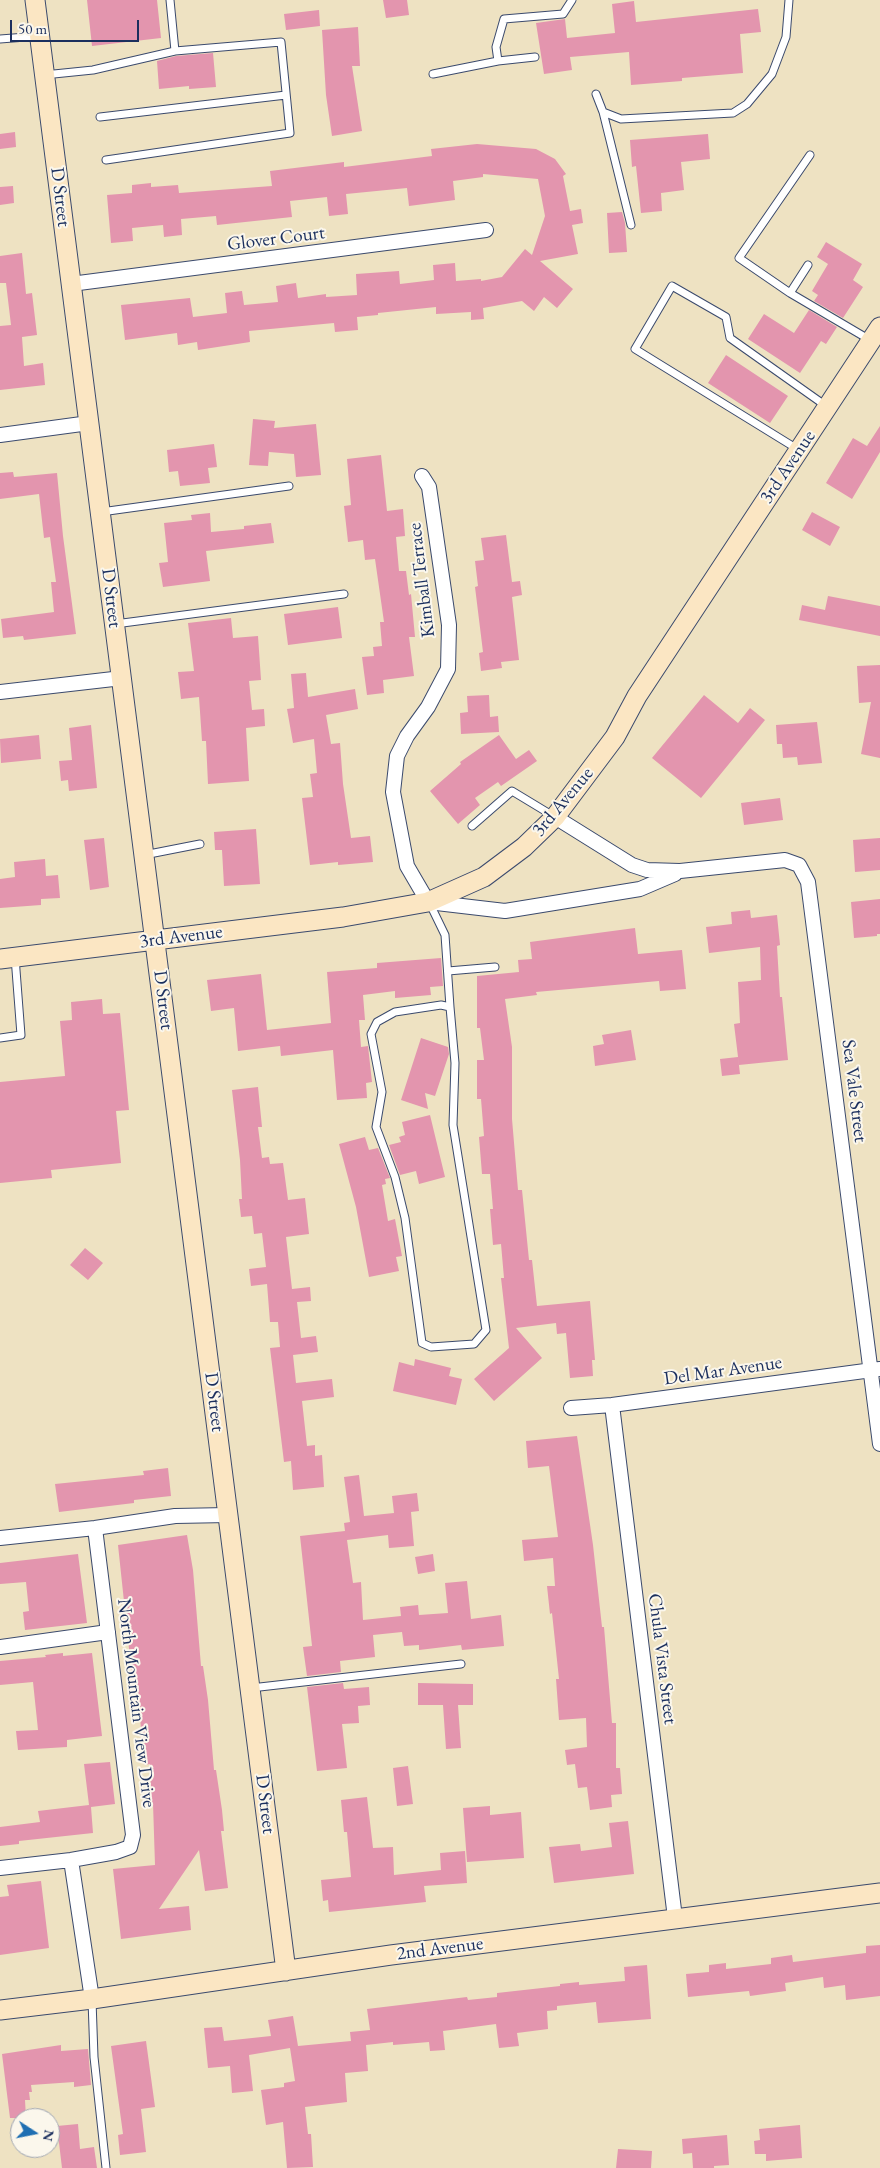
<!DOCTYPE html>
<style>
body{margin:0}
#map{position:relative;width:880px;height:2168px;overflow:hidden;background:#eee2c2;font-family:"EB Garamond",serif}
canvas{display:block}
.north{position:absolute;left:10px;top:2108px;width:50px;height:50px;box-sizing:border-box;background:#fbf7ec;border:1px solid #a1a7b3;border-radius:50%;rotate:101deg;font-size:14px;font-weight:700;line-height:20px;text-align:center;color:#1b2f5e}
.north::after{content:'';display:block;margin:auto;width:18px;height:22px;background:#1f6fb2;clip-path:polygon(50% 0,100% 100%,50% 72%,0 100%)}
.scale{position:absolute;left:10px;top:20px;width:129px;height:22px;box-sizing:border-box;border:2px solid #1b2f5e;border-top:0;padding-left:6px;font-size:15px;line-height:18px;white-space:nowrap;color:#1b2f5e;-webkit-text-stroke:4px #fbf7ec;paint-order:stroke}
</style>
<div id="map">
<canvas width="880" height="2168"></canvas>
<div class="north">N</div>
<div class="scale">50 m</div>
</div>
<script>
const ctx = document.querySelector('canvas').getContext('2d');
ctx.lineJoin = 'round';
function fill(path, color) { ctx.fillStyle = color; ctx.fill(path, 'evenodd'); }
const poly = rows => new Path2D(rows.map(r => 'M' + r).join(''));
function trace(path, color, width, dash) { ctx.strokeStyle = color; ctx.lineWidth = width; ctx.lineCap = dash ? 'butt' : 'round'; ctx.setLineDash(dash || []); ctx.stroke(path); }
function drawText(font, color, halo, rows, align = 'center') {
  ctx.font = font + ' "EB Garamond",serif'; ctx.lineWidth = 4; ctx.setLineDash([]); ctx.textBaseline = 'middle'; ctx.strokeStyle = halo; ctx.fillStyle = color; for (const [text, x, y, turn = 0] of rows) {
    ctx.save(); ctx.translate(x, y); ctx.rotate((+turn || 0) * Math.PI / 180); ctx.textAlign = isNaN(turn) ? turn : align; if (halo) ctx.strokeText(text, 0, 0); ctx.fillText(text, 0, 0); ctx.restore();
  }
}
fill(poly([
 [87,0,157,0,161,38,92,46],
 [383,0,407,0,409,15,386,18],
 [634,1,636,22,758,9,761,32,740,34,743,73,682,78,682,81,631,85,629,52,570,57,572,70,544,74,536,23,565,19,567,38,615,33,612,4],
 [319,10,320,26,286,30,284,14],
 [358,27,360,66,352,66,362,131,332,136,326,95,322,30],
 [213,53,216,87,189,89,189,86,159,89,157,61,176,56],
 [15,132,16,147,0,149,0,134],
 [708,134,710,159,681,162,684,190,661,193,662,211,641,213,636,166,632,167,630,140],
 [477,144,536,149,555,159,566,174,563,176,570,211,581,209,583,223,572,225,578,254,540,261,573,289,557,308,544,297,534,311,522,301,483,308,484,319,471,320,471,312,436,314,436,307,378,313,378,315,357,317,358,330,335,332,334,323,249,331,250,342,198,350,197,342,178,345,177,333,125,340,121,305,190,298,193,317,227,313,225,293,242,291,244,305,278,302,276,286,296,283,298,298,326,294,326,297,357,295,356,274,399,271,400,284,434,280,433,265,455,263,456,281,481,279,481,281,502,277,525,249,532,255,545,216,538,179,483,174,483,177,453,181,455,200,409,206,407,188,346,194,348,214,329,216,327,197,290,201,292,217,217,225,216,216,181,219,182,235,164,237,163,225,132,228,133,241,111,243,107,195,132,193,132,185,151,183,151,187,178,185,179,193,272,186,270,171,344,162,344,167,432,156,431,149],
 [13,186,14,203,0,205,0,187],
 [622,212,625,223,627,252,609,253,607,213],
 [826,242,862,264,853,280,863,287,843,318,814,301,818,295,812,291,828,264,817,257],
 [22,253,26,294,32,293,37,335,22,337,24,366,43,363,45,385,0,390,0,326,11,325,6,283,0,283,0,256],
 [809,310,837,327,826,344,821,341,800,373,748,339,764,314,794,333],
 [726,355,788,396,770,423,708,383],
 [253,419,275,421,274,428,316,424,321,475,296,477,294,454,269,452,268,466,249,465],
 [880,426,880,452,852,499,826,483,853,438,867,446],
 [214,444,217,467,208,468,210,483,180,486,178,471,169,472,167,450],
 [381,455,387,511,403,509,405,536,396,537,399,571,406,571,409,595,411,594,415,637,409,637,414,676,383,680,384,693,367,695,362,657,374,656,373,647,382,646,380,622,384,622,375,559,365,560,363,540,348,542,344,506,351,505,347,459],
 [13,472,14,477,57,473,63,536,76,634,24,640,23,636,3,638,1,619,54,612,51,582,56,582,50,537,44,538,39,494,0,499,0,473],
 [812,512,840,527,830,546,802,530],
 [210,513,211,532,244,529,244,526,271,523,274,543,206,551,210,581,163,587,159,563,168,562,164,523,192,520,191,515],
 [506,535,512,582,520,581,522,595,512,597,519,660,501,662,502,668,481,671,479,653,483,652,475,587,478,586,475,561,484,560,481,538],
 [828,596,880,606,880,636,799,620,802,605,825,610],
 [338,607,342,638,288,645,284,614],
 [231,618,233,638,258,636,261,680,249,681,252,710,264,709,265,726,246,728,249,781,208,784,206,741,202,741,199,697,181,699,178,672,194,671,188,623],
 [880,665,880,758,861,754,871,702,859,703,857,666],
 [306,673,308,697,355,689,358,709,326,715,331,744,340,743,343,784,351,838,370,836,373,862,338,865,338,862,310,865,302,798,313,797,310,774,317,773,314,739,293,743,287,709,294,708,291,674],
 [489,695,490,717,498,716,499,732,461,734,460,713,468,712,467,696],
 [704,695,738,723,750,708,765,720,701,798,652,758],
 [817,722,822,763,798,765,797,757,783,758,782,744,777,744,776,725],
 [91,725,97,788,69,791,68,780,61,781,59,761,72,760,69,728],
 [39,735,41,759,1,763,0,739],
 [499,735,516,759,529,750,537,761,501,786,498,782,475,798,480,805,458,824,430,791,461,764,460,762],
 [780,798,783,820,744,825,741,803],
 [256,829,260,884,224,886,222,850,215,850,214,832],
 [104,838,109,887,90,890,84,840],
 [880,838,880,870,855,872,853,840],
 [45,859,46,876,58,875,60,898,41,899,41,905,0,908,0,879,15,877,14,862],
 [880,899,880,934,877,934,877,936,854,938,851,902],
 [750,910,751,918,777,915,780,945,777,946,780,997,782,997,788,1060,739,1065,734,1024,740,1023,738,982,761,980,760,947,709,953,706,927,732,924,731,912],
 [635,928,638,954,682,950,686,989,660,991,659,981,536,992,537,995,505,999,512,1047,512,1119,518,1190,522,1190,529,1260,532,1260,537,1306,590,1301,595,1360,592,1360,593,1376,570,1378,566,1333,557,1334,556,1323,516,1328,542,1358,494,1401,474,1379,509,1348,501,1278,504,1278,501,1244,493,1245,490,1209,493,1209,490,1174,482,1174,479,1137,484,1136,481,1099,477,1099,477,1060,484,1060,480,1028,477,1028,477,976,519,972,518,960,532,959,530,942],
 [441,958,443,986,430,987,431,995,395,998,395,991,363,995,365,1020,359,1020,361,1047,368,1046,372,1082,366,1083,367,1098,337,1100,333,1050,281,1056,280,1046,238,1051,234,1008,211,1011,207,980,261,974,267,1030,331,1023,327,972,377,968,377,963],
 [102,999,103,1014,120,1013,129,1110,116,1111,121,1163,51,1170,52,1178,0,1183,0,1082,65,1076,60,1021,72,1020,71,1002],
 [631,1030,636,1060,595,1066,593,1046,604,1044,602,1035],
 [421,1038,448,1047,449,1054,435,1096,425,1093,428,1109,401,1100],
 [738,1057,740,1074,722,1076,720,1059],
 [258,1087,262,1127,258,1127,262,1158,269,1157,270,1164,283,1163,288,1200,305,1198,309,1234,286,1237,292,1289,310,1287,311,1301,297,1302,301,1338,316,1336,318,1352,293,1355,296,1383,332,1379,334,1397,302,1401,307,1446,315,1445,315,1456,322,1455,324,1487,293,1490,291,1461,284,1462,270,1348,280,1347,278,1322,270,1322,267,1284,251,1286,249,1269,266,1267,262,1233,254,1234,252,1216,241,1217,239,1199,242,1199,240,1160,232,1090],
 [430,1115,445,1177,419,1184,416,1171,400,1175,389,1145,401,1142,399,1137,405,1135,402,1122],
 [365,1137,369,1150,378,1148,390,1178,385,1179,386,1184,382,1185,388,1221,395,1219,402,1256,396,1257,399,1271,369,1277,356,1207,339,1144],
 [85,1248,103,1263,88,1280,70,1265],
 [415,1359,451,1368,449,1376,462,1379,456,1405,393,1391,399,1362,414,1366],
 [577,1436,593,1545,602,1627,604,1627,612,1723,616,1723,616,1768,620,1768,622,1794,611,1795,612,1807,590,1810,587,1787,578,1788,575,1764,567,1765,565,1750,587,1747,586,1718,559,1720,556,1679,559,1679,552,1613,550,1614,547,1586,555,1586,553,1558,524,1561,522,1540,558,1537,549,1466,528,1468,526,1441],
 [168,1468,171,1496,134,1500,134,1503,59,1512,55,1484,144,1475,143,1471],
 [359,1475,364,1516,394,1513,392,1496,417,1493,419,1511,411,1512,414,1546,389,1548,388,1535,347,1540,353,1583,361,1582,363,1620,401,1616,400,1607,418,1605,419,1615,448,1613,445,1583,467,1581,471,1619,501,1615,504,1646,462,1650,461,1645,419,1650,419,1645,404,1646,402,1632,373,1635,375,1657,340,1661,341,1672,307,1676,303,1647,312,1646,300,1536,345,1531,344,1523,350,1522,344,1477],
 [187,1535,193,1570,201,1666,203,1666,208,1700,214,1770,216,1770,222,1810,224,1831,221,1831,228,1888,205,1891,199,1850,159,1909,189,1906,191,1930,121,1939,113,1869,155,1865,153,1803,151,1803,150,1764,144,1765,139,1705,135,1705,118,1545],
 [78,1554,87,1623,25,1630,23,1612,29,1611,26,1582,0,1584,0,1563],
 [433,1554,435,1571,418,1574,415,1557],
 [63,1653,63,1656,92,1653,102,1736,67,1740,67,1747,18,1750,16,1731,38,1730,33,1682,0,1685,0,1661,46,1657,45,1655],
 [343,1683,344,1689,369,1687,370,1705,358,1706,359,1723,342,1724,347,1768,317,1771,307,1687],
 [418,1683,473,1684,473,1705,458,1705,461,1748,446,1749,443,1705,418,1705],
 [110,1762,115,1804,91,1807,93,1833,19,1841,19,1844,0,1846,0,1827,40,1822,38,1811,89,1805,84,1764],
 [408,1766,413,1804,397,1806,393,1768],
 [367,1797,373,1848,393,1847,394,1875,441,1870,440,1853,465,1851,467,1883,424,1886,426,1902,329,1912,328,1900,323,1901,321,1880,351,1877,347,1832,344,1832,341,1800],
 [490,1806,490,1815,521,1812,524,1858,467,1862,463,1808],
 [628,1821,634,1874,554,1883,549,1847,580,1844,581,1851,612,1847,609,1823],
 [41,1881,49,1948,0,1955,0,1897,9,1896,7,1885],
 [880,1945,880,1996,846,2000,845,1985,824,1988,823,1977,785,1983,786,1991,750,1996,749,1991,688,1997,686,1974,709,1972,709,1965,726,1963,726,1969,771,1964,771,1958,792,1955,793,1962,866,1953,866,1946],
 [647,1965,651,2019,598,2023,596,2002,557,2006,557,2010,547,2011,548,2029,517,2033,519,2046,499,2048,496,2024,443,2031,445,2050,430,2051,429,2042,393,2045,393,2042,366,2045,368,2071,345,2073,347,2102,305,2107,308,2134,311,2134,313,2167,287,2168,283,2122,266,2125,261,2090,284,2087,284,2083,295,2081,290,2048,249,2055,253,2091,232,2093,230,2066,208,2068,204,2028,222,2027,224,2041,271,2036,268,2020,293,2016,298,2046,351,2041,350,2032,370,2030,367,2009,467,1997,468,2000,497,1997,497,1993,560,1986,560,1984,579,1982,579,1985,625,1981,624,1967],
 [146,2041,155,2107,141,2109,146,2152,120,2155,118,2135,123,2134,111,2046],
 [61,2045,61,2051,88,2049,91,2085,74,2087,74,2082,31,2085,32,2092,29,2092,30,2100,25,2100,26,2118,10,2118,2,2054],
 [78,2124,80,2149,94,2147,97,2168,62,2168,57,2126],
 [800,2125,802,2158,766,2161,766,2154,755,2154,754,2141,760,2140,759,2129],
 [727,2135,729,2165,714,2166,714,2168,693,2168,692,2153,683,2154,682,2139],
 [618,2149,652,2151,651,2168,616,2168]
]), '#e395ae');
const lane = poly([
 [170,0,175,51],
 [0,39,39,36],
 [498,61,535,57],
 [433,74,498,61,496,47,504,19,563,14,572,0],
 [44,75,93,70,175,51,281,42,290,133,106,160],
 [596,94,603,112,621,119,733,113,747,104,772,74,786,37,789,0],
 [603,112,631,225],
 [100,117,286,95],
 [808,265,790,293,870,340],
 [790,293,739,258,810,155],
 [799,450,635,349,672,286,726,317,730,338,826,406],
 [101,512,289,486],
 [115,624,344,594],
 [472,826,512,791,555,817],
 [144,855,200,844],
 [429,902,445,935,450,1007],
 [448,971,495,967],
 [441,1005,450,1007,455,1063,453,1125,486,1330,474,1344,431,1347,422,1343,405,1218,395,1177,376,1127,382,1092,371,1034,377,1022,395,1012,441,1005],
 [0,1038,21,1035,15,957],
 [251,1688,461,1664],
 [92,2000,94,2057,106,2168]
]);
const street = poly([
 [71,284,486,230],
 [0,435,89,423],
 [422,476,429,487,449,625,448,669,428,707,407,736,397,756,393,792,407,866,428,902,505,911,640,889,675,874],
 [0,692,122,678],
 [555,817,632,865,647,870,680,871,785,860,799,865,808,882,880,1444],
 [612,1405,675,1918],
 [571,1408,612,1405,880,1369],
 [0,1538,95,1528,175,1516,228,1515],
 [0,1647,108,1632],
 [71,1860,92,1999],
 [0,1868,71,1860,116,1852,130,1847,133,1835,95,1528]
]);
const secondary = poly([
 [35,0,286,1971],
 [0,959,343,917,428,902,484,877,524,847,555,817,615,737,637,696,880,327],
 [0,2010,92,1999,391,1955,880,1893]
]);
trace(lane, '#3b4a6d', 9);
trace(street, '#3b4a6d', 16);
trace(secondary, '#3b4a6d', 21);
trace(lane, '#fff', 7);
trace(street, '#fff', 14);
trace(secondary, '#fbe6c3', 19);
drawText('19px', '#1b2f5e', '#fbf7ec', [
 ["D Street",60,197,83],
 ["Glover Court",276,239,-7],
 ["3rd Avenue",788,467,-56],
 ["Kimball Terrace",422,580,-97],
 ["D Street",111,598,83],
 ["3rd Avenue",563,802,-50],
 ["3rd Avenue",181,937,-7],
 ["D Street",163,1000,83],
 ["Sea Vale Street",854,1091,83],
 ["Del Mar Avenue",723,1371,-8],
 ["D Street",214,1402,83],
 ["Chula Vista Street",662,1659,83],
 ["North Mountain View Drive",136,1703,83],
 ["D Street",265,1804,83],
 ["2nd Avenue",440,1949,-7]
]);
</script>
